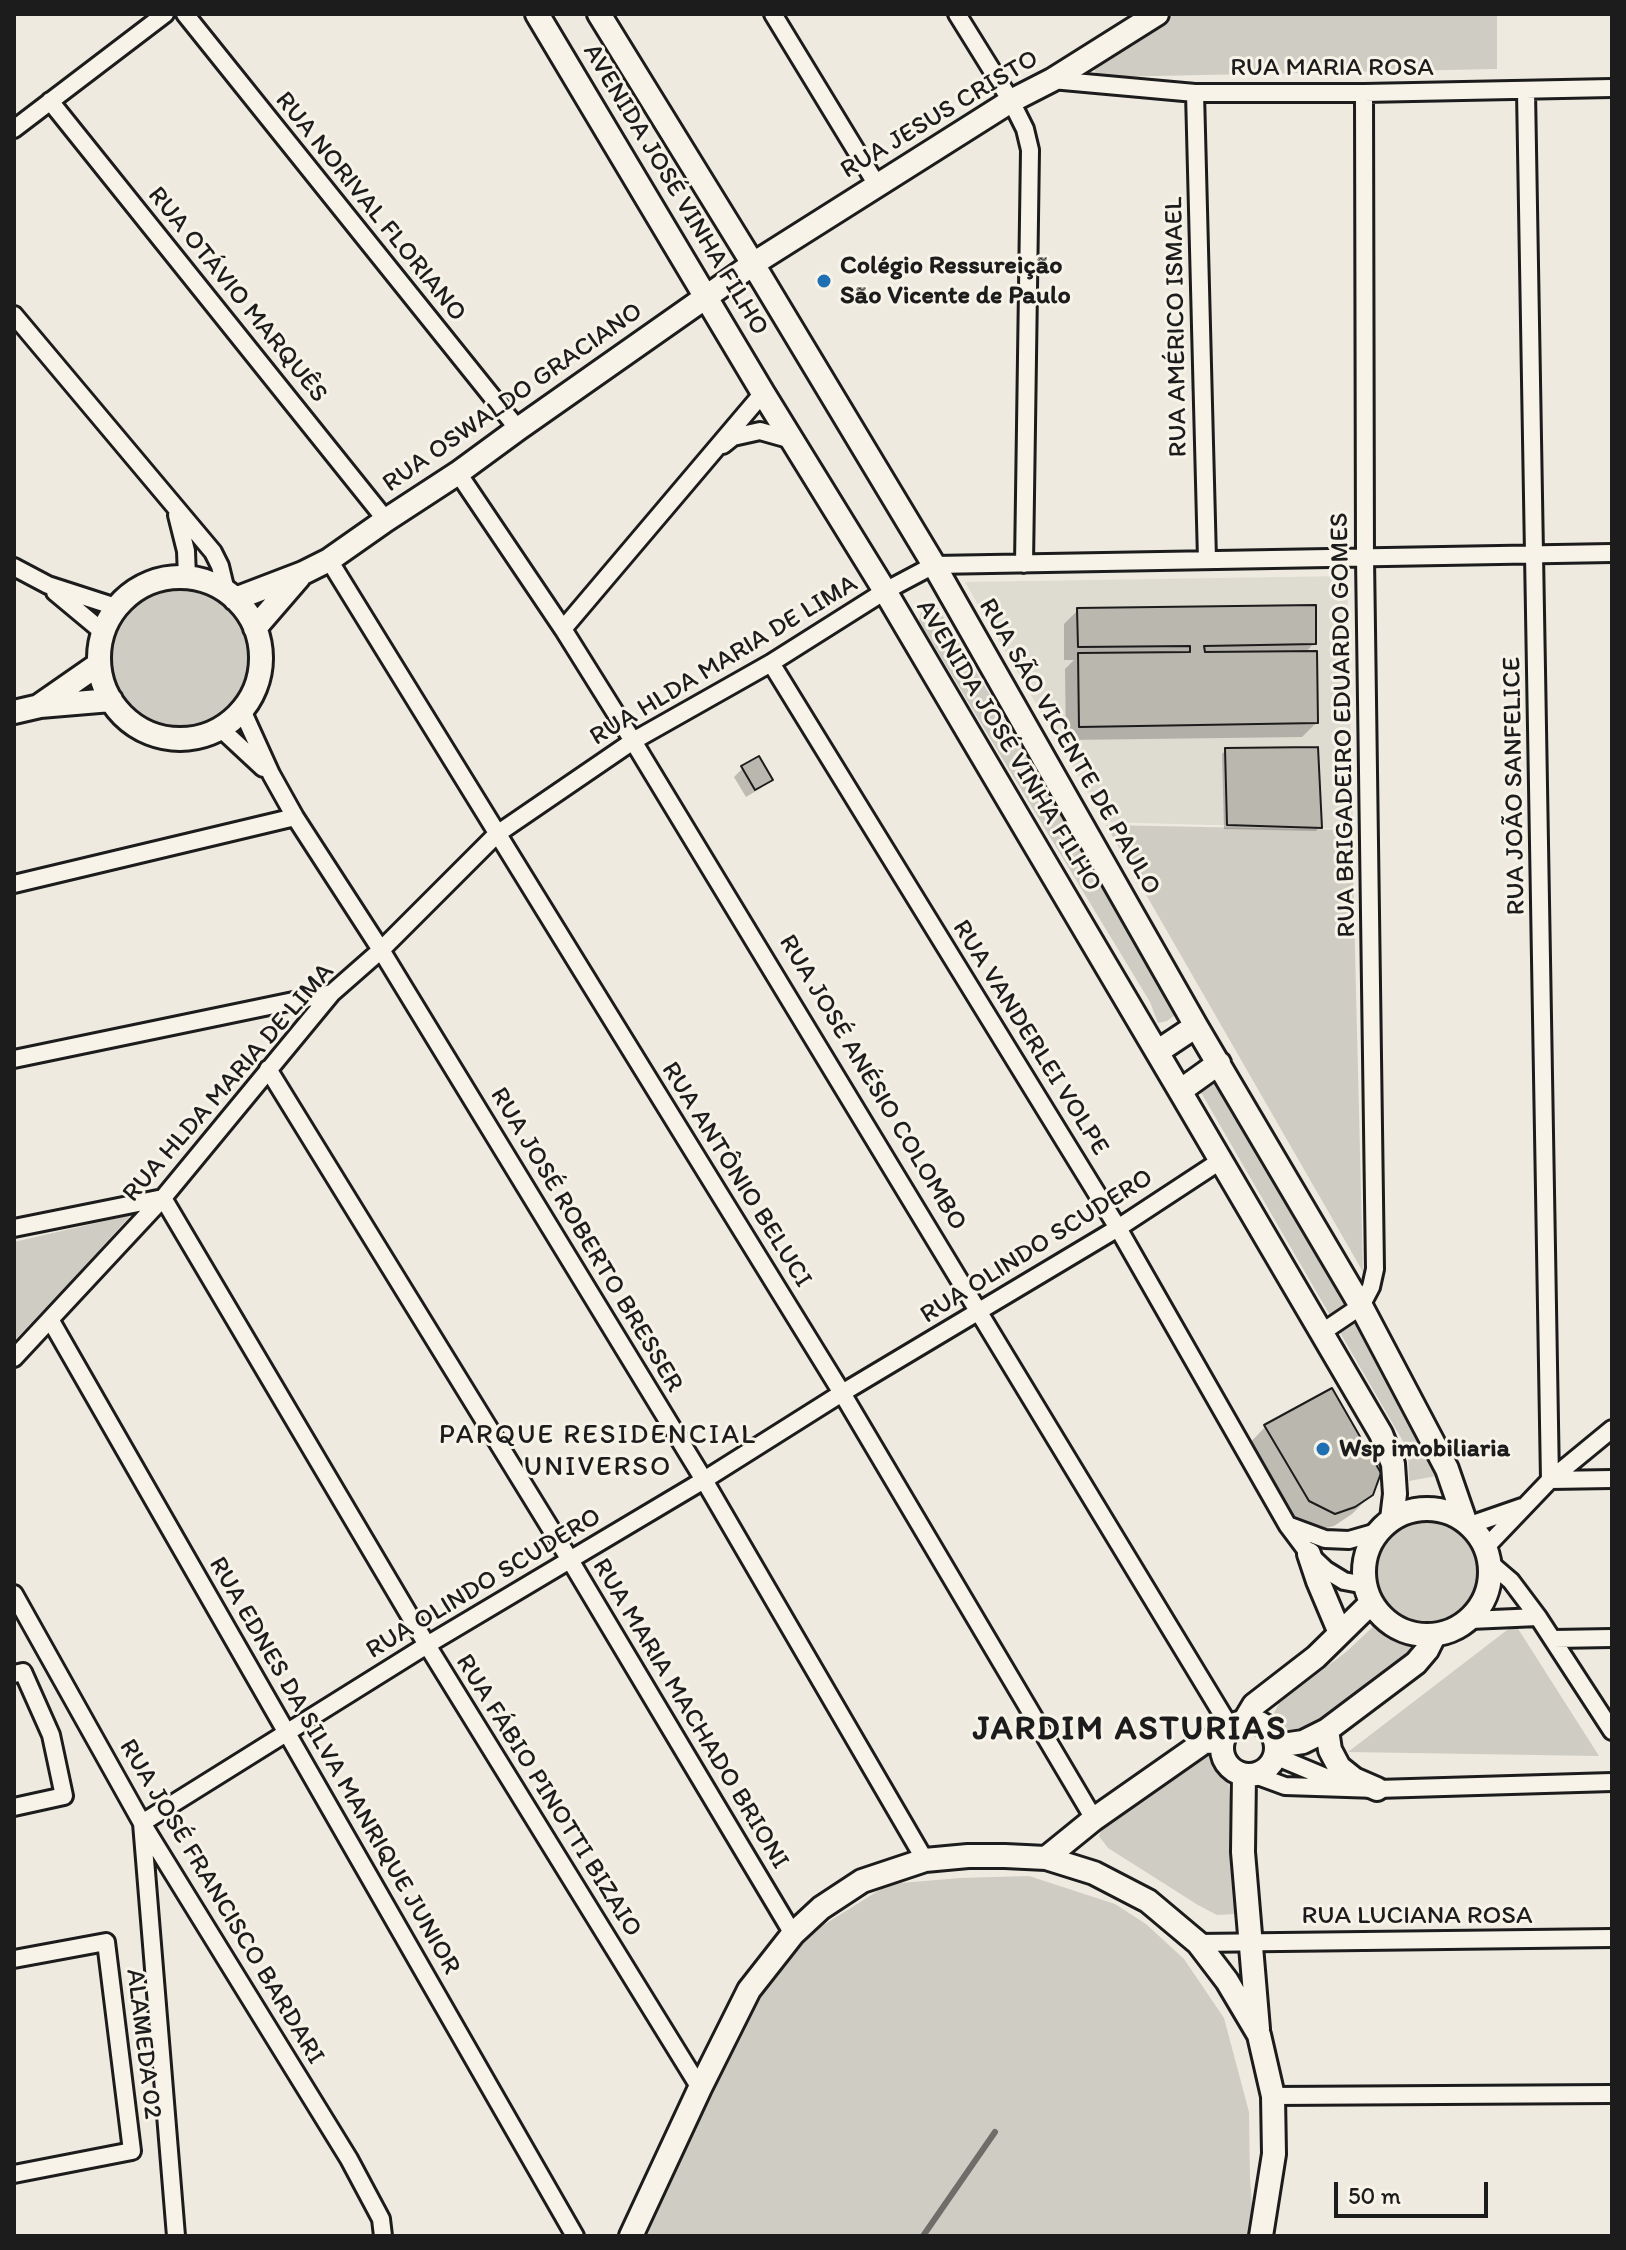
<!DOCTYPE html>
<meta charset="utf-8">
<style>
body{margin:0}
#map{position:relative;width:1626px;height:2250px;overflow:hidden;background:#eeeae0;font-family:Itim,sans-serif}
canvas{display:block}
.frame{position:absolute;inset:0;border:16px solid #1c1c1c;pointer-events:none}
.scale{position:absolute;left:1334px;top:2182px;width:154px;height:36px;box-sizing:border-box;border:4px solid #1c1c1c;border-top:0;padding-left:10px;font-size:24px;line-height:28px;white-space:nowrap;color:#1c1c1c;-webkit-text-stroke:6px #f7f3e8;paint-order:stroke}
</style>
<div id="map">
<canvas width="1626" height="2250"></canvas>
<div class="frame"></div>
<div class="scale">50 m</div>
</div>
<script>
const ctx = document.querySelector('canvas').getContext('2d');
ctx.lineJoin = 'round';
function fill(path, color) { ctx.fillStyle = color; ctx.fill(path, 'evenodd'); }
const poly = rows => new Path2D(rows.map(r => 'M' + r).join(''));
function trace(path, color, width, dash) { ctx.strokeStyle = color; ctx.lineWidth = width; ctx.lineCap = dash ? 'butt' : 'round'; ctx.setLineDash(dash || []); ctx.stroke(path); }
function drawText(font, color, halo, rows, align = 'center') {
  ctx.font = font + ' Itim,sans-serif'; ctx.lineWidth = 6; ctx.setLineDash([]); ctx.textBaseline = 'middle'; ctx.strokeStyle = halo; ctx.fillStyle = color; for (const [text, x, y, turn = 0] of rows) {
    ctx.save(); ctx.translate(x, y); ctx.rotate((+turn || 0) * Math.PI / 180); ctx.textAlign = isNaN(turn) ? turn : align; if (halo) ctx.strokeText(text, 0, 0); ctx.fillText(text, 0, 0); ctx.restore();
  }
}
fill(poly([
 [1347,576,1353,829,1105,822,965,582],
 [1315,605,1316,644,1204,646,1205,652,1316,651,1318,723,1079,727,1078,654,1190,652,1190,646,1078,647,1077,608],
 [1318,747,1321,828,1227,825,1225,748]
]), '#dedbd1');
fill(poly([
 [1176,14,1497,14,1497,69,1105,77,1096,74,1093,65],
 '109 660a70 70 0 1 1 140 0a70 70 0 1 1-140 0Z',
 [929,606,938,608,1176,1007,1175,1015,1167,1021,1158,1023,1150,1002,919,621,921,612],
 [1106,825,1352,830,1363,1272],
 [1217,1078,1442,1475,1409,1481,1408,1450,1199,1089],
 [131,1215,69,1283,14,1341,14,1242],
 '1376 1572a52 52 0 1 1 104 0a52 52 0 1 1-104 0Z',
 [1515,1624,1599,1756,1348,1752],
 [1375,1625,1396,1641,1416,1648,1404,1661,1304,1735,1292,1739,1281,1734,1274,1724,1274,1713,1279,1703,1346,1652],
 [1206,1751,1216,1751,1225,1757,1243,1899,1235,1914,1217,1915,1198,1905,1108,1848,1099,1836,1104,1824],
 [1029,1876,1115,1904,1146,1924,1184,1959,1224,2018,1249,2112,1250,2178,1254,2232,1253,2236,642,2236,756,1994,817,1929,889,1884,960,1878]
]), '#cfccc3');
fill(poly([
 [1078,610,1314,643,1305,653,1316,723,1302,737,1066,740,1065,669,1074,660,1064,660,1064,624],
 [1226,750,1320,827,1316,831,1224,829,1222,754],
 [743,768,770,779,761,788,746,797,734,777],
 [1265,1427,1372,1494,1352,1514,1334,1526,1315,1531,1291,1519,1247,1446]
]), '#0003');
trace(poly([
 [923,2236,995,2132]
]), '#6f6d69', 6);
const building = poly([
 [1316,605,1316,644,1204,646,1205,652,1317,651,1318,723,1079,727,1078,653,1190,652,1190,646,1078,647,1077,608,1316,605],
 [1318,747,1322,828,1227,825,1225,748,1318,747],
 [759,756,773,780,755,790,741,766,759,756],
 [1332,1388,1381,1473,1373,1495,1355,1507,1335,1514,1309,1501,1264,1425,1332,1388]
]);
fill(building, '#bab7af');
trace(building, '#1c1c1c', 2);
const street = poly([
 [185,14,518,429],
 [773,14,877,185],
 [957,14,1011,101,1025,129,1030,150,1024,564],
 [1052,80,1195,93,1364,93,1612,88],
 [1526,91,1550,1480,1612,1479],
 [1195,93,1207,560],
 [50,101,386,520],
 [14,129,165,14],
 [14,315,213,552,220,566,226,591],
 [723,445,733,437,760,431,792,440],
 [458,473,563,629,633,741,1230,1727],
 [177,515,186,551,187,577],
 [329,560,842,1393,1094,1819],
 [14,567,48,585,116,607],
 [55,592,103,632],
 [563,629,763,393],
 [771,663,1118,1228,1288,1526,1309,1554,1326,1570,1344,1581,1365,1585],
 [242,710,271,774,295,817,381,950,704,1480,925,1860],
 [220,728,263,768],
 [14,884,295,817],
 [14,1059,332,993],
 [268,1069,570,1560,793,1934],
 [14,1228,163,1198,427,1645,700,2088],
 [51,1321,575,2236],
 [1321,1333,1361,1306,1371,1287,1375,1269,1365,558,1364,93],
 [14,1358,163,1198,332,993,381,950,497,834,633,741,771,663,885,591,934,565,1612,553],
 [1470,1525,1522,1507],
 [1290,1526,1325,1539,1349,1540,1377,1532],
 [1486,1547,1550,1480,1612,1429],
 [1490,1563,1511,1581,1538,1617,1612,1731],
 [14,1594,142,1823,349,2159,381,2219,383,2236],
 [1470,1620,1538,1617],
 [1554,1639,1612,1638],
 [14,1674,23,1672,51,1735,64,1796,14,1807],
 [1275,1756,1342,1784],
 [1255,1775,1285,1786,1377,1789,1612,1782],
 [1198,1943,1612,1938],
 [14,1959,106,1942,132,2151,14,2174],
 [1273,2096,1612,2094],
 [176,2236,142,1823,427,1645,704,1480,842,1393,1118,1228,1220,1161]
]);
const secondary = poly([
 [537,14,763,393,885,591,1180,1091,1381,1434,1393,1464,1395,1494,1392,1519],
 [599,14,753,264,934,565,1196,1026,1361,1306,1447,1469,1465,1521],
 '99 658a81 81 0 1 1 162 0a81 81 0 1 1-162 0Z',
 [235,599,303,573,329,560,386,520,458,473,518,429,753,264,1011,101,1052,80,1157,14],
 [255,628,299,577],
 [40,705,99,664],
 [14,712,40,706,111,700],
 [1157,1052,1196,1026],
 [1180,1091,1219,1063],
 '1364 1572a63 63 0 1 1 126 0a63 63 0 1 1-126 0Z',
 [1309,1554,1318,1581,1340,1633],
 [1245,1720,1254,1705,1316,1657,1371,1603],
 '1222 1748a27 27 0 1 1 54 0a27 27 0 1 1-54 0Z',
 [1327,1730,1330,1750,1339,1767,1354,1779,1377,1789],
 [1276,1746,1303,1742,1327,1730,1416,1663,1427,1650,1434,1636],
 [1244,1775,1243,1852,1258,2029],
 [1046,1858,1094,1819,1204,1742,1222,1741],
 [631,2236,700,2088,749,1990,793,1934,821,1908,862,1881,925,1860,968,1856,1005,1856,1046,1858,1094,1873,1148,1901,1198,1943,1227,1981,1259,2035,1273,2096,1274,2154,1261,2236]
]);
trace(street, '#1c1c1c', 22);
trace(secondary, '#1c1c1c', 28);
trace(street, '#f7f3e8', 16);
trace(secondary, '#f7f3e8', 22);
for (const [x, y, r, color] of [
 [824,281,8,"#1f6fb2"],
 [1323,1449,8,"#1f6fb2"]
]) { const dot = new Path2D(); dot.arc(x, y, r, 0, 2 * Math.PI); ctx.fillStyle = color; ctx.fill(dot); trace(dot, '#f7f3e8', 3); }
drawText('26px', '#1c1c1c', '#f7f3e8', [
 ["RUA MARIA ROSA",1332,68],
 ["RUA JESUS CRISTO",940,115,-31],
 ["AVENIDA JOSÉ VINHA FILHO",675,190,59],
 ["RUA NORIVAL FLORIANO",370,207,51],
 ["RUA OTÁVIO MARQUÊS",237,295,51],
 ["RUA AMÉRICO ISMAEL",1177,327,-91],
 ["RUA OSWALDO GRACIANO",513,398,-35],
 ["RUA HLDA MARIA DE LIMA",724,661,-31],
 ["RUA BRIGADEIRO EDUARDO GOMES",1344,725,-91],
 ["AVENIDA JOSÉ VINHA FILHO",1008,746,59],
 ["RUA SÃO VICENTE DE PAULO",1069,747,60],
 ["RUA JOÃO SANFELICE",1515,786,-91],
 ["RUA VANDERLEI VOLPE",1030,1038,58],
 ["RUA HLDA MARIA DE LIMA",229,1083,-49],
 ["RUA JOSÉ ANÉSIO COLOMBO",872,1083,59],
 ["RUA ANTÔNIO BELUCI",736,1175,58],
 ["RUA JOSÉ ROBERTO BRESSER",586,1240,59],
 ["RUA OLINDO SCUDERO",1037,1247,-32],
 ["RUA OLINDO SCUDERO",484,1584,-31],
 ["RUA MARIA MACHADO BRIONI",690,1714,59],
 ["RUA EDNES DA SILVA MANRIQUE JUNIOR",334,1766,60],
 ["RUA FÁBIO PINOTTI BIZAIO",548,1796,58],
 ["RUA JOSÉ FRANCISCO BARDARI",221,1902,59],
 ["RUA LUCIANA ROSA",1417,1916],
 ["ALAMEDA 02",143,2044,83]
]);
drawText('bold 26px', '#1c1c1c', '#f7f3e8', [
 ["Colégio Ressureição",840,266],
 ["São Vicente de Paulo",840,296],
 ["Wsp imobiliaria",1339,1449]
], 'left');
ctx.letterSpacing = '2px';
drawText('28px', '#1c1c1c', '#f7f3e8', [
 ["PARQUE RESIDENCIAL",598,1436],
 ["UNIVERSO",598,1468]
]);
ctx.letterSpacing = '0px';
ctx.letterSpacing = '2px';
drawText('bold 34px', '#1c1c1c', '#f7f3e8', [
 ["JARDIM ASTURIAS",1130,1730]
]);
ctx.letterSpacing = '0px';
</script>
